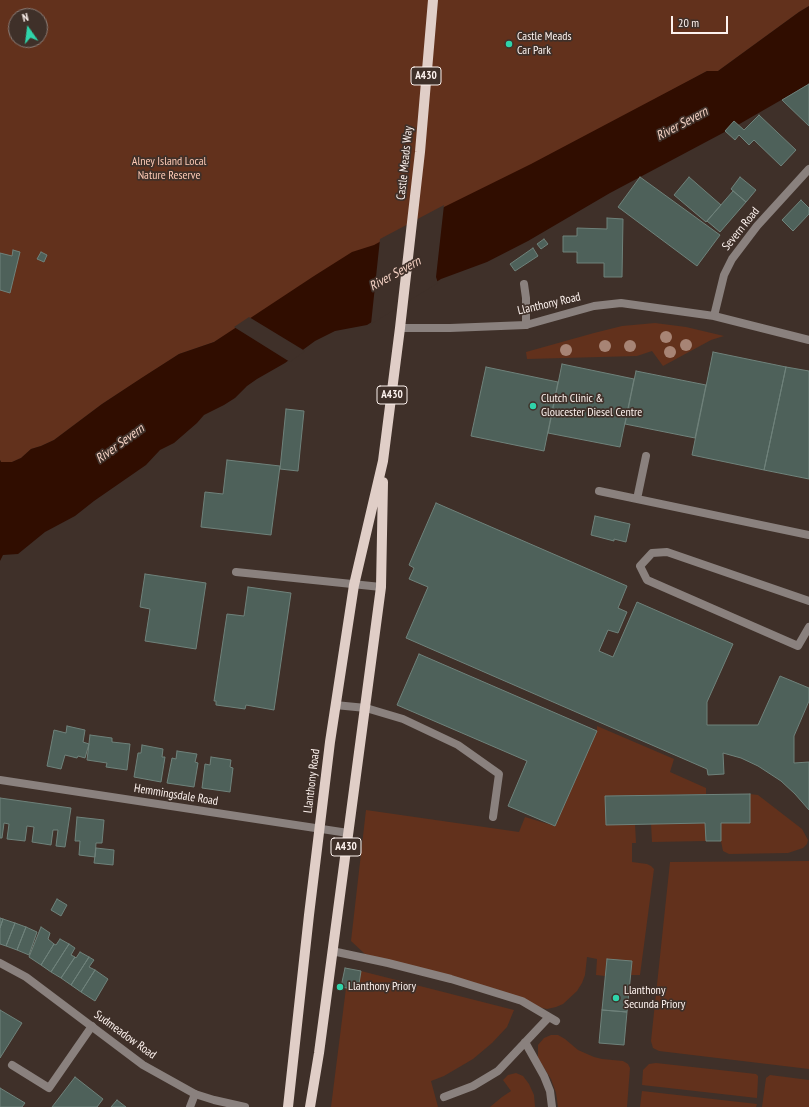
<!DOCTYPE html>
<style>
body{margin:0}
#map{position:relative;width:809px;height:1107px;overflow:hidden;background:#3f3029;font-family:"PT Sans Narrow",sans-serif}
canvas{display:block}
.north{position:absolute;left:8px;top:8px;width:40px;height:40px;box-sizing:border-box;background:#3f3029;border:1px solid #8b7e78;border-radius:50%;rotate:346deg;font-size:11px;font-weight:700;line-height:16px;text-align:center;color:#fdf2ee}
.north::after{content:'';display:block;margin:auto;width:14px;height:18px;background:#2fd4aa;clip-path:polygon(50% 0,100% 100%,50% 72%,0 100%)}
.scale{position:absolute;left:671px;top:16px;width:57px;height:18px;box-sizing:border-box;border:2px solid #fdf2ee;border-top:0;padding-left:5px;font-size:12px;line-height:14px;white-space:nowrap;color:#fdf2ee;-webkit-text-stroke:3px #3f3029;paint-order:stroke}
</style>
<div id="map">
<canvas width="809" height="1107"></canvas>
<div class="north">N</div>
<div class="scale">20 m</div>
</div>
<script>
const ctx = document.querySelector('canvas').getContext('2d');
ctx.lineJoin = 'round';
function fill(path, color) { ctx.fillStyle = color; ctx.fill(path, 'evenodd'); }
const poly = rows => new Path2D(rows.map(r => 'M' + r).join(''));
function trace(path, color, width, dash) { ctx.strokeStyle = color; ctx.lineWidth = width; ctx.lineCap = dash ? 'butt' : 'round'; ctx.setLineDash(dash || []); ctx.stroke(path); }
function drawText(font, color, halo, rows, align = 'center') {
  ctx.font = font + ' "PT Sans Narrow",sans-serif'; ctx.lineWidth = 3.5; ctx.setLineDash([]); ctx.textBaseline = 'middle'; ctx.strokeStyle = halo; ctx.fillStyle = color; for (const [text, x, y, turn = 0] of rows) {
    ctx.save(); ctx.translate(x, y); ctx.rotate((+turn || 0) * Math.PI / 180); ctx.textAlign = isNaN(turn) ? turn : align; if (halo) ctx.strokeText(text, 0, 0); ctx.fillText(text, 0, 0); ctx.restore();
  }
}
fill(poly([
 [0,0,809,0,809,6,799,12,718,71,707,71,232,331,214,342,179,354,102,404,54,440,41,446,31,449,21,458,12,462,1,462,0,460],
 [16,16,40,16,40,40,16,40],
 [655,323,686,327,724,336,711,340,663,366,652,351,637,356,527,359,526,352,594,333,622,326],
 [597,726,674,759,670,772,706,788,706,794,606,796,606,824,635,824,636,843,632,843,632,862,647,864,651,866,654,869,640,975,631,975,632,961,607,959,605,976,596,975,597,959,587,957,585,975,582,983,577,991,563,1004,556,1007,547,1009,538,1007,365,954,351,941,366,810,519,832,525,817,555,826,597,731],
 [750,794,758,795,802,829,808,840,807,844,803,848,788,853,729,854,723,851,721,841,721,823,750,823],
 [705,823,706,841,652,842,651,824],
 [809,861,809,1069,659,1051,653,1048,651,1041,670,862],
 [361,971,514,1010,507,1027,492,1043,473,1059,444,1076,431,1081,438,1107,331,1107,346,988,358,990],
 [551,1035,558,1035,565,1039,578,1050,594,1057,602,1059,623,1061,628,1064,630,1068,627,1107,558,1107,556,1093,551,1079,538,1058,538,1045,544,1038],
 [656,1063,756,1074,758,1076,758,1078,757,1098,642,1085,643,1070,649,1064],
 [516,1073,523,1076,529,1084,534,1095,535,1107,490,1107,502,1097,511,1091,503,1080,508,1075],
 [770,1075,809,1080,809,1107,762,1107,766,1078],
 [642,1091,757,1104,756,1107,640,1107]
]), '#62311c');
fill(poly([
 [809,6,809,84,736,126,610,193,528,241,487,262,441,279,367,325,335,331,315,341,285,363,257,379,247,386,235,398,224,405,204,415,197,423,174,443,160,450,146,465,94,501,75,516,45,532,18,554,3,555,0,561,0,460,1,462,12,462,21,458,31,449,41,446,54,440,102,404,143,377,179,354,214,342,314,276,352,252,374,245,444,207,531,164,707,71,718,71,799,12]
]), '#300d00');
fill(poly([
 [444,205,436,277,438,283,371,324,380,239],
 [249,317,305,351,290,362,234,327]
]), '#3f3029');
const building = poly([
 [809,84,809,126,782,100,809,84],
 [759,115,796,150,781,166,754,140,749,145,739,135,735,140,725,131,734,121,744,130,759,115],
 [640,177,720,235,697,266,618,207,640,177],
 [689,177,721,205,706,222,674,195,689,177],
 [740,177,756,190,746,202,731,189,740,177],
 [733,191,746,202,720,232,707,221,733,191],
 [801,200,809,208,809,214,793,231,782,220,801,200],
 [607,218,623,219,622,277,604,277,604,263,577,263,577,252,563,252,563,236,577,236,577,228,607,229,607,218],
 [544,239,548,244,541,249,537,244,544,239],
 [533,248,538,256,515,271,510,264,533,248],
 [13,250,20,252,10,293,0,290,0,253,12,256,13,250],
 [41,252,47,255,44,262,37,259,41,252],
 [713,352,786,367,764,470,692,455,713,352],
 [562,364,634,379,620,447,548,433,562,364],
 [486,367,558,382,544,451,471,436,486,367],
 [786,367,809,371,809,479,764,470,786,367],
 [636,371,706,385,695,438,625,424,636,371],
 [286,409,304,411,298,471,280,469,286,409],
 [227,460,280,466,271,535,201,527,205,492,223,494,227,460],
 [436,503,627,586,618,608,627,612,618,633,608,630,599,651,613,657,637,602,733,644,707,702,707,725,758,725,780,676,809,688,809,701,794,736,794,763,809,762,809,810,795,794,781,781,758,766,741,758,723,753,724,774,708,775,707,769,406,638,428,587,409,579,414,568,409,565,436,503],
 [595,516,630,524,626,542,614,539,614,541,591,535,595,516],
 [145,574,206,583,196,649,145,641,150,609,140,607,145,574],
 [248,587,291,593,274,710,246,705,245,709,216,705,216,701,214,701,227,614,244,616,248,587],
 [419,654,597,731,555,826,508,806,527,761,397,705,419,654],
 [67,726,85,730,83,742,89,744,85,758,78,756,77,758,65,755,61,769,47,766,54,730,66,733,67,726],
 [90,735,112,738,112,742,130,744,127,770,106,767,107,763,87,760,90,735],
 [142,745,163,749,162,757,165,757,161,782,134,777,138,753,141,753,142,745],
 [177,751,197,754,195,762,198,763,194,787,167,783,172,758,176,759,177,751],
 [211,757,231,760,230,767,233,768,230,792,202,788,205,764,210,765,211,757],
 [750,794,750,823,721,823,721,841,706,841,705,823,606,825,605,796,750,794],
 [0,798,71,808,65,847,56,846,58,830,53,830,51,845,32,842,34,827,27,826,25,841,7,839,9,824,4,823,2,838,0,838,0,798],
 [77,817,104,820,102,843,96,843,95,857,79,855,80,841,75,841,77,817],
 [96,848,114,850,113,865,94,863,96,848],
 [57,899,67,905,61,916,51,910,57,899],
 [0,918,3,919,0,928,0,918],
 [3,919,15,923,6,946,0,944,0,928,3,919],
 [15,923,26,927,17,950,6,946,15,923],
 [26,927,37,932,29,955,17,950,26,927],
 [41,927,50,933,48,939,54,944,41,965,29,957,41,927],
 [60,939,69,944,51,972,41,965,54,944,56,945,60,939],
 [69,944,75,948,71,955,75,957,61,978,51,972,69,944],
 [80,952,89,957,71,985,61,978,75,957,76,958,80,952],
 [89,957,94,960,89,967,95,970,81,992,71,985,89,957],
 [607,959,632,961,627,1012,602,1010,607,959],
 [345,968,361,971,358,990,341,987,345,968],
 [95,970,108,979,95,1001,81,992,95,970],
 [0,1010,22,1023,0,1058,0,1010],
 [602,1010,627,1012,624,1045,599,1043,602,1010],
 [75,1077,103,1099,97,1107,52,1107,75,1077],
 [0,1088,25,1103,22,1107,0,1107,0,1088],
 [117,1100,126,1107,111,1107,117,1100]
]);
fill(building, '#4e615a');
trace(building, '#6f827b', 1);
trace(poly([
 [524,284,526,298,526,325],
 [599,491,809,535],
 [637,499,646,456],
 [809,601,667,552,652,553,640,566,647,580,798,646,809,627],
 [335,705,366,708,403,719,458,745,499,774,493,817],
 [332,951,388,963,451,979,522,1001,556,1021],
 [525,1042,544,1076,550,1091,552,1107],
 [12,1065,49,1088,92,1026],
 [444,1097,473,1086,498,1071,549,1017],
 [190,1107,195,1094]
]), '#8a817e', 8);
trace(poly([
 [714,316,724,275,732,259,757,226,809,169],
 [400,328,450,328,526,325,594,306,621,303,714,316,809,340],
 [236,572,381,587],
 [0,780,348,833],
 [0,963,26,977,143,1065,195,1094,214,1100,245,1107]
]), '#8a817e', 8);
trace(poly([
 [288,1107,309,915,330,742,354,585,383,461,400,328,420,152,433,0],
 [310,1107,319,1053,381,587,383,482]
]), '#e0cec7', 10);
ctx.fillStyle = '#a78475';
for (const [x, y] of [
 [666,337],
 [686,345],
 [605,346],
 [630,346],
 [566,350],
 [670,352]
]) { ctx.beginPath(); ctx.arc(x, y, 6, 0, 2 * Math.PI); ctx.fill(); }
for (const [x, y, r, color] of [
 [509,44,4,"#2fd4aa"],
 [533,406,4,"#2fd4aa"],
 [340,987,4,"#2fd4aa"],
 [616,998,4,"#2fd4aa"]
]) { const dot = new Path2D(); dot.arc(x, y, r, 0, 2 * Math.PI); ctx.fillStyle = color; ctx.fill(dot); trace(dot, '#3f3029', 1.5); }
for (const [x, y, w] of [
 [426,76,30],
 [392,395,30],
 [346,847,30]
]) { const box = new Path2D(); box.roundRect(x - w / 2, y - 9, w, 18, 3); ctx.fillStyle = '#3f3029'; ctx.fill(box); trace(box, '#fdf2ee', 1); }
drawText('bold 11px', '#fdf2ee', null, [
 ["A430",426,76],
 ["A430",392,395],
 ["A430",346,847]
]);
drawText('12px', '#fdf2ee', '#3f3029', [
 ["Castle Meads",517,37],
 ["Car Park",517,51],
 ["Clutch Clinic &",541,399],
 ["Gloucester Diesel Centre",541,413],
 ["Llanthony Priory",348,987],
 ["Llanthony",624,991],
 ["Secunda Priory",624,1005]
], 'left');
drawText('12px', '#fcc9b4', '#3f3029', [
 ["Alney Island Local",169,162],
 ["Nature Reserve",169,176]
]);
drawText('12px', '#fdf2ee', '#3f3029', [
 ["Castle Meads Way",405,163,-84],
 ["Severn Road",741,229,-51],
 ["Llanthony Road",549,304,-13],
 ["Llanthony Road",312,781,-83],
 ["Hemmingsdale Road",176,795,9],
 ["Sudmeadow Road",125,1035,36]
]);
drawText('italic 13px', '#f6d3c5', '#3f3029', [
 ["River Severn",682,124,-28],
 ["River Severn",395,274,-29],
 ["River Severn",120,444,-36]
]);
</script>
